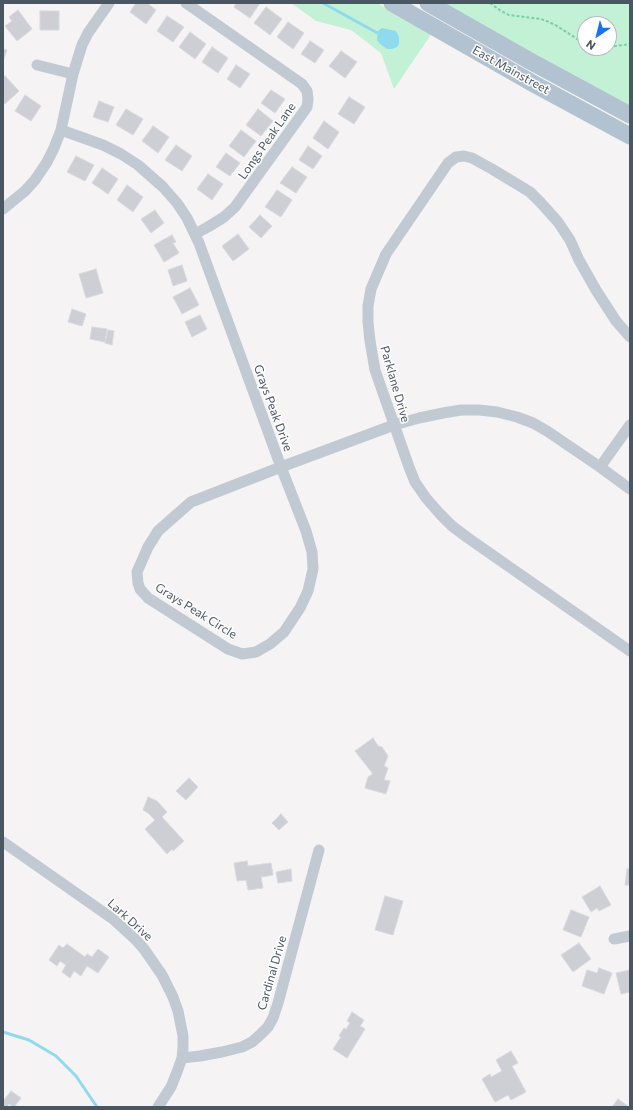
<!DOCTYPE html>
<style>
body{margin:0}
#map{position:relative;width:633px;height:1110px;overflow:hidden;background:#f5f3f3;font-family:Commissioner,sans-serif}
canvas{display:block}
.frame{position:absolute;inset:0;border:4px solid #4a5661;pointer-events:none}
.north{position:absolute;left:577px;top:16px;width:40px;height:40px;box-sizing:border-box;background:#fff;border:1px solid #b7bbc0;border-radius:50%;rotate:215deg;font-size:11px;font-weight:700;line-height:16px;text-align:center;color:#4a5661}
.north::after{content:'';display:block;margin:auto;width:14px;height:18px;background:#1a73e8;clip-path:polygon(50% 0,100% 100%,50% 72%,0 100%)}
</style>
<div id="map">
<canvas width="633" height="1110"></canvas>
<div class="frame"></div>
<div class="north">N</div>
</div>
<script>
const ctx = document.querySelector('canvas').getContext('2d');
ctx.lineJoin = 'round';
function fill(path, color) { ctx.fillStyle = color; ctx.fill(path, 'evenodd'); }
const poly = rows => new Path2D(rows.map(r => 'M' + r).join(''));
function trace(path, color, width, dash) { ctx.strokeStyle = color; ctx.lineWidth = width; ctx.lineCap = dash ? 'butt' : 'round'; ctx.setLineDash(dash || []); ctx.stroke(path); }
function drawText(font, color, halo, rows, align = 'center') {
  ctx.font = font + ' Commissioner,sans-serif'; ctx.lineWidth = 3; ctx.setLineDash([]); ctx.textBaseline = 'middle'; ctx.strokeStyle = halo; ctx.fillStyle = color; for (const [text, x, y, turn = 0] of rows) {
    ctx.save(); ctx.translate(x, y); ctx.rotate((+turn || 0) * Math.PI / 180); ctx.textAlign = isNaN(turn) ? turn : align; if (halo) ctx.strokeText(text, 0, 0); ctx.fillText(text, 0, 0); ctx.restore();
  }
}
fill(poly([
 [291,3,377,3,432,33,394,89,381,53,351,30,316,21],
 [446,3,630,3,630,108,447,7],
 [585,24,609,24,609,48,585,48]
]), '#c3f1d5');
fill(poly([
 [382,28,396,31,399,37,399,44,397,47,392,49,387,49,380,44,377,40,378,31]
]), '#90daee');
trace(poly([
 [323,3,381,35],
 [3,1032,29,1040,56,1056,76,1076,97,1107]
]), '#90daee', 3);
const building = poly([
 [136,3,147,3,156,10,146,24,130,12,136,3],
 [236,3,260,3,250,18,234,7,236,3],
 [266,7,282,19,270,35,254,23,266,7],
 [18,10,32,29,17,41,5,26,12,21,9,17,18,10],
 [40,11,59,11,59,30,40,30,40,11],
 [167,16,184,27,173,42,157,31,167,16],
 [288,22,304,33,293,49,277,37,288,22],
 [190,32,206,44,195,59,179,47,190,32],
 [310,41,324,50,315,63,301,54,310,41],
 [212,47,228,58,218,73,202,62,212,47],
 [3,49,7,50,3,61,3,49],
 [341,51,357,62,345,78,329,66,341,51],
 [236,65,250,74,240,88,227,79,236,65],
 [5,76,19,91,5,104,3,101,3,77,5,76],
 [271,90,285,99,275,113,261,103,271,90],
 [25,95,41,106,31,121,15,111,25,95],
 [349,97,365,107,354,124,338,114,349,97],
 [99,101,114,107,108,122,93,117,99,101],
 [126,109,143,119,133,135,116,125,126,109],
 [258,109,273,121,261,136,246,125,258,109],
 [324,121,339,132,328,149,313,138,324,121],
 [153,126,169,137,158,153,142,141,153,126],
 [241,130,256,141,244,157,229,146,241,130],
 [176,145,192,156,182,171,165,160,176,145],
 [308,146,322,156,313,169,299,160,308,146],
 [226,153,240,163,230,176,216,167,226,153],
 [76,156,94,165,85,181,67,172,76,156],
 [292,167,307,177,296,193,280,183,292,167],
 [102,168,118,179,108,194,92,183,102,168],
 [208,174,223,184,212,200,197,189,208,174],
 [127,185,143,197,133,212,117,200,127,185],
 [277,190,292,200,281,217,265,207,277,190],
 [155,210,164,223,151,233,141,219,155,210],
 [260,215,272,226,261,238,249,227,260,215],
 [238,234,249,249,233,261,222,246,238,234],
 [172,235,176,242,173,243,179,253,164,262,154,245,172,235],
 [182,265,187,281,173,286,168,270,182,265],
 [96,269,103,293,86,298,79,274,96,269],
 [190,288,199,305,182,314,173,297,190,288],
 [72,309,86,314,82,326,68,322,72,309],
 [200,315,207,329,192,337,185,322,200,315],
 [92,327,107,329,105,342,90,339,92,327],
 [108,330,114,331,112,345,105,343,108,330],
 [373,738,378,746,382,747,388,756,384,766,388,768,384,780,390,781,386,794,365,788,368,777,373,774,355,751,373,738],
 [189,778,198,787,186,800,176,791,189,778],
 [148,797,157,801,167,812,162,817,184,841,173,851,172,849,167,854,145,829,155,820,148,813,143,810,148,797],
 [281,814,288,822,279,830,272,823,281,814],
 [247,861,248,866,271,863,273,875,261,877,263,888,248,890,246,880,237,881,234,863,247,861],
 [291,869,292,881,278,883,276,872,291,869],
 [627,869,630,869,630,885,625,885,627,869],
 [600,886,611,905,599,911,597,908,591,912,582,897,600,886],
 [385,896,403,901,393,935,375,930,385,896],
 [571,910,589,917,581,937,563,930,571,910],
 [579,943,591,959,573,972,561,955,579,943],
 [67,944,85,957,87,954,92,957,98,949,109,957,98,973,87,966,81,976,74,971,70,978,62,972,66,965,60,961,57,966,49,960,59,945,63,948,67,944],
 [599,968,612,973,604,994,582,986,587,970,597,973,599,968],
 [630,970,630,992,621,994,616,973,630,970],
 [352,1012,364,1020,360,1026,365,1029,347,1058,333,1049,341,1037,339,1036,344,1028,346,1029,350,1023,347,1021,352,1012],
 [511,1051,518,1063,512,1066,526,1092,511,1100,508,1095,495,1102,482,1079,490,1074,491,1077,502,1071,496,1060,511,1051],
 [11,1091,21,1098,14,1107,9,1104,7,1107,3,1107,3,1100,4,1100,11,1091],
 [618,1099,629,1107,612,1107,618,1099]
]);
fill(building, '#cdcfd5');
trace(building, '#d7d9de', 1);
trace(poly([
 [490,3,501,11,509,15,541,19,549,22,557,26,585,44],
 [609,47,630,44]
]), '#7ad0a6', 2, [3, 2]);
trace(poly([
 [186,3,302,84,307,91,308,99,307,107,235,207,224,217,208,227,195,234],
 [37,65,73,74],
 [61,130,103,145,121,154,138,165,163,187,177,203,187,218,199,243,281,467,394,425,419,418,443,413,461,410,479,410,497,412,517,417,533,423,547,431,600,467,630,489],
 [3,209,25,191,35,180,47,162,54,148,61,130,73,74,82,45,88,33,109,3],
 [630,337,616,321,596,290,579,260,570,240,558,222,541,203,530,192,492,169,472,158,464,156,456,157,448,163,386,254,371,289,368,306,368,322,370,341,375,370,409,467,415,482,426,498,440,514,452,526,468,538,630,651],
 [281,467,306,531,312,552,313,569,308,591,300,608,284,632,270,644,256,652,242,654,228,649,148,598,140,589,138,583,137,572,148,547,158,531,191,502,281,467],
 [600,467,630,425],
 [3,842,113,919,136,940,144,949,162,975,173,997,178,1011,183,1036,183,1048,182,1058,177,1072,171,1087,158,1107],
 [614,939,630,936],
 [182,1058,200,1056,222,1052,242,1047,252,1042,260,1035,268,1027,273,1018,278,1003,319,850]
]), '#c1cad2', 11);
trace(poly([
 [392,3,534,84,630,136],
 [428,3,530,61,630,115]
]), '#b3c2d1', 17);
drawText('12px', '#4a5661', '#fff', [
 ["East Mainstreet",511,70,29],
 ["Longs Peak Lane",267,141,-55],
 ["Parklane Drive",395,384,74],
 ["Grays Peak Drive",273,408,70],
 ["Grays Peak Circle",196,611,32],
 ["Lark Drive",130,920,42],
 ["Cardinal Drive",272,973,-74]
]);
</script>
